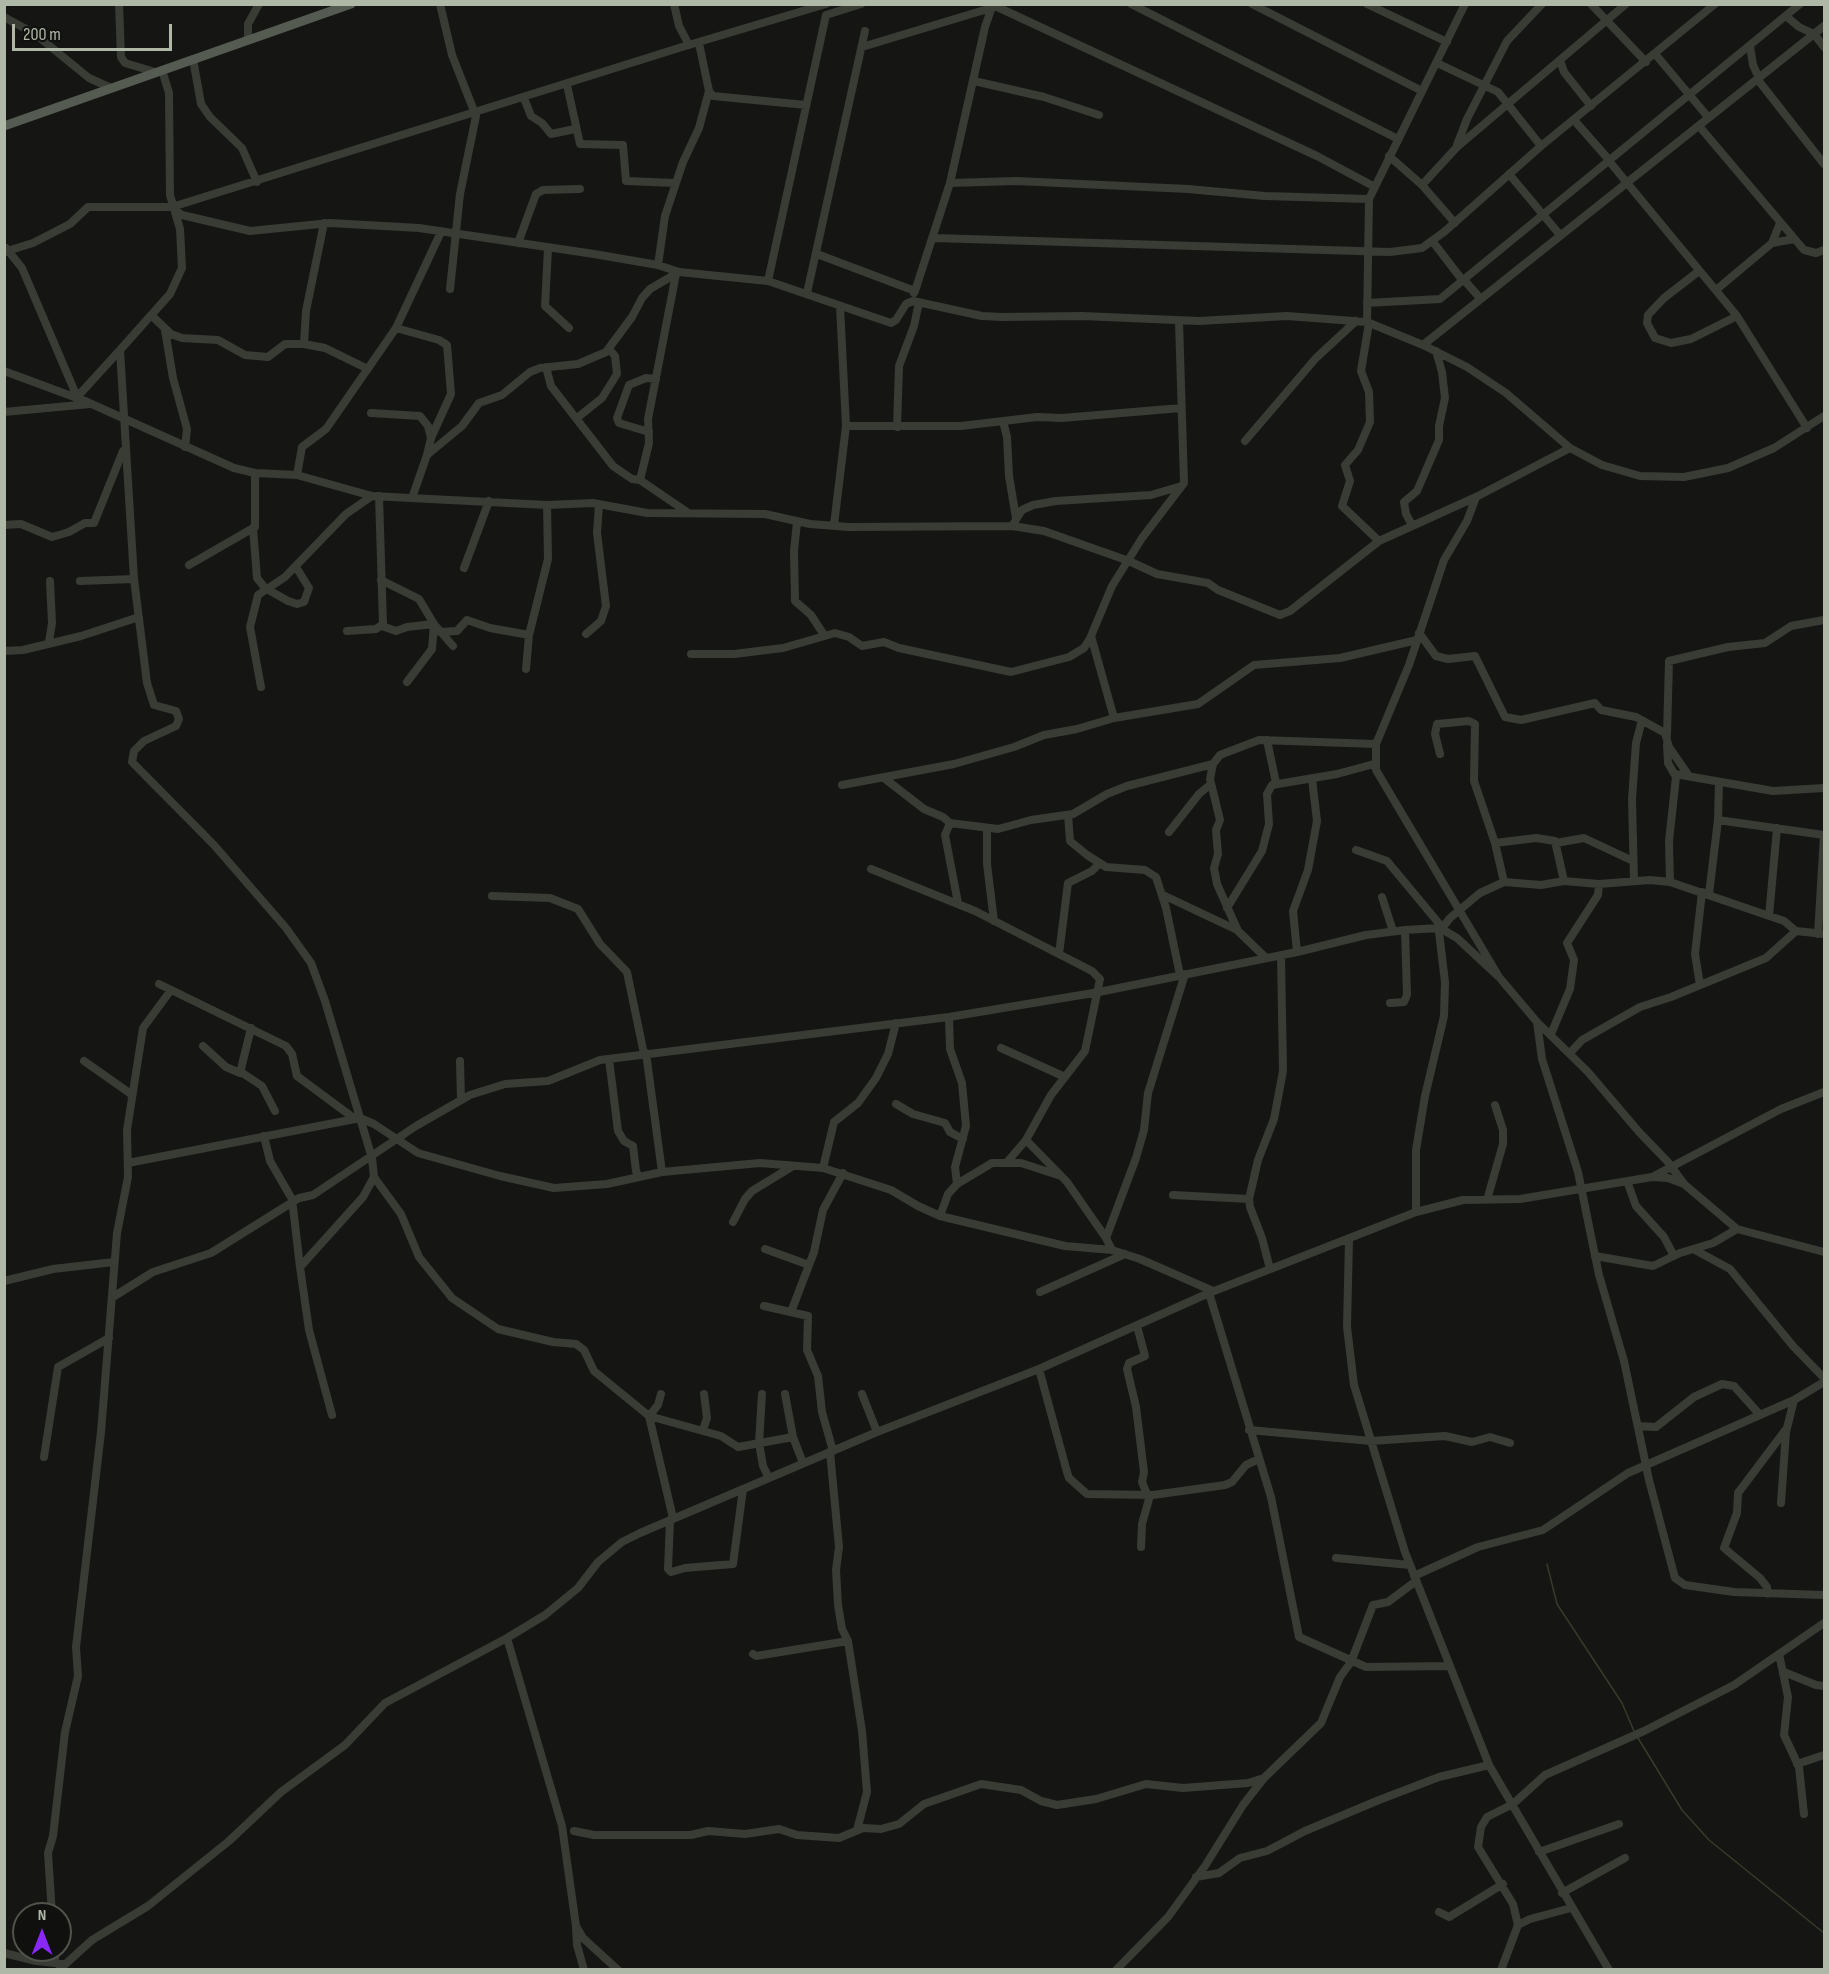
<!DOCTYPE html>
<style>
body{margin:0}
#map{position:relative;width:1829px;height:1974px;overflow:hidden;background:#151614;font-family:"Sofia Sans Condensed",sans-serif}
canvas{display:block}
.frame{position:absolute;inset:0;border:6px solid #afb7a6;pointer-events:none}
.north{position:absolute;left:12px;top:1902px;width:60px;height:60px;box-sizing:border-box;background:#10110f;border:2px solid #50534b;border-radius:50%;rotate:0deg;font-size:16px;font-weight:700;line-height:24px;text-align:center;color:#afb7a6}
.north::after{content:'';display:block;margin:auto;width:21px;height:27px;background:#8928fb;clip-path:polygon(50% 0,100% 100%,50% 72%,0 100%)}
.scale{position:absolute;left:12px;top:24px;width:160px;height:27px;box-sizing:border-box;border:3px solid #afb7a6;border-top:0;padding-left:8px;font-size:18px;line-height:21px;white-space:nowrap;color:#afb7a6;-webkit-text-stroke:4px #10110f;paint-order:stroke}
</style>
<div id="map">
<canvas width="1829" height="1974"></canvas>
<div class="frame"></div>
<div class="north">N</div>
<div class="scale">200 m</div>
</div>
<script>
const ctx = document.querySelector('canvas').getContext('2d');
ctx.lineJoin = 'round';
const poly = rows => new Path2D(rows.map(r => 'M' + r).join(''));
function trace(path, color, width, dash) { ctx.strokeStyle = color; ctx.lineWidth = width; ctx.lineCap = dash ? 'butt' : 'round'; ctx.setLineDash(dash || []); ctx.stroke(path); }
trace(poly([
 [1547,1564,1557,1604,1622,1703,1634,1731],
 [1638,1738,1682,1810,1709,1840,1824,1933]
]), '#373b2a', 1.5);
trace(poly([
 [119,4,121,57,125,63,155,72],
 [440,4,452,55,476,116,460,194,450,289],
 [674,4,679,26,689,45],
 [1131,4,1398,139],
 [1252,4,1422,91],
 [1367,4,1447,42],
 [1465,4,1369,199,1367,322,1423,345,1467,367,1506,393,1570,448,1602,465,1640,476,1684,477,1728,468,1774,448,1824,416],
 [1591,4,1646,62],
 [993,5,1317,156,1373,186],
 [1786,16,1799,27,1814,34,1824,47],
 [4,17,35,34,89,78,111,88],
 [248,40,248,24,259,4],
 [699,43,709,91,713,96,806,105],
 [1750,46,1753,65,1759,78],
 [862,47,991,8],
 [1656,55,1708,117],
 [193,59,201,104,210,117,242,148,257,182],
 [1560,60,1564,72,1591,106],
 [1437,63,1498,92,1541,146],
 [162,70,169,93,170,195,180,229,182,268,170,294,120,350,134,579,147,683,154,705,176,711,179,719,176,726,144,741,134,751,132,762,214,845,286,928,311,963,325,1001,372,1158,374,1177,363,1197,300,1267,309,1330,332,1415],
 [1758,80,1824,164],
 [974,81,1044,97,1099,115],
 [567,85,580,144,623,145,626,181,675,183],
 [524,98,531,116,542,123,551,134,575,129],
 [1574,120,1610,161],
 [1699,126,1804,250,1816,253,1824,250],
 [1457,145,1467,119,1507,41,1542,4],
 [1389,156,1422,185,1455,223],
 [1609,161,1737,316,1807,428],
 [1509,174,1560,235],
 [950,183,1017,181,1188,189,1265,196,1369,199],
 [1422,185,1457,147,1626,4],
 [174,209,182,215,250,231,330,223,419,228,594,254,658,265,679,272,768,281,891,323,896,320,906,304,913,301,982,316,1002,317,1082,316,1199,321,1287,316,1367,322],
 [934,238,1390,252,1422,248,1444,232,1541,146,1715,4],
 [1433,242,1463,281],
 [518,243,536,194,543,190,580,189],
 [1772,243,1780,223],
 [6,248,22,268,78,399],
 [548,249,545,306,569,328],
 [4,252,33,243,70,224,88,207,172,207,682,47,826,4],
 [817,254,915,291,914,293],
 [658,265,665,216,683,162,699,128,709,91],
 [1699,271,1664,298,1648,315,1647,323,1655,338,1671,343,1691,339,1737,316],
 [1464,280,1480,298],
 [768,281,826,15,861,4],
 [1716,290,1772,243,1794,239],
 [915,291,950,183,985,27,993,4],
 [807,293,865,31],
 [1367,303,1440,299,1800,4],
 [151,315,171,334,182,338,218,340,245,355,268,357,285,344,304,344,325,348,368,369],
 [1369,323,1361,371,1369,392,1370,422,1358,450,1345,465,1350,481,1342,506,1379,541],
 [396,328,439,340,447,345,451,394,431,438,427,455],
 [165,330,173,378,187,429,185,447],
 [304,344,306,311,324,223],
 [1423,345,1824,26],
 [546,367,551,386,613,466,632,479,640,480,687,512],
 [4,371,85,401,234,468,255,473,297,475,372,496,547,505,593,503,647,513,765,514,810,524,849,527,1012,526,1044,531,1129,561,1157,574,1208,583,1218,590,1280,615,1290,611,1379,541,1476,497,1570,448],
 [78,396,120,350],
 [4,412,90,404],
 [371,413,420,416,428,426,431,438],
 [577,418,602,398,617,374,615,356,609,349],
 [1003,421,1007,437,1009,476,1016,518],
 [846,426,961,426,1037,417,1062,418,1181,408],
 [897,427,899,366,914,326,919,302],
 [649,432,619,423,617,418,629,385,646,378,656,379],
 [1245,441,1316,358,1356,321],
 [297,475,302,447,326,429,396,328,441,232],
 [640,480,649,443,648,419,676,274],
 [1476,497,1467,521,1444,560,1409,665,1376,744,1376,770,1499,977,1537,1022,1588,1072,1639,1132,1667,1161,1684,1184,1737,1229,1824,1252],
 [412,498,427,455,462,426,479,403,502,395,530,372,540,368,578,364,606,352,632,317,642,298,650,289,679,272],
 [797,522,794,551,795,601,811,615,824,635],
 [4,525,21,524,52,537,69,532,85,523,94,523,123,451],
 [834,525,846,426,840,306],
 [1412,525,1406,514,1404,502,1417,491,1439,440,1439,426,1445,398,1442,372,1436,351],
 [1012,526,1022,510,1033,505,1056,501,1151,495,1178,487],
 [253,528,257,578,265,588,288,601,297,604,304,602,309,588,296,567],
 [189,565,255,527,255,473],
 [464,568,489,501],
 [381,580,419,599,434,624,453,646],
 [80,581,134,579],
 [382,626,396,631,407,627,434,624,432,649,407,682],
 [347,631,376,629,383,624,379,496],
 [440,632,457,631,467,620,490,628,529,635],
 [1419,633,1436,656,1448,659,1475,656,1505,717,1521,720,1595,703,1601,710,1636,717,1665,733,1669,747,1689,776],
 [586,634,601,621,606,606,597,533,599,504],
 [49,642,52,623,50,581],
 [4,651,23,650,81,636,139,617],
 [691,654,734,654,783,648,835,633,849,637,862,646,884,642,899,648,1011,672,1069,657,1084,648,1091,637],
 [526,669,529,635,548,559,547,505],
 [261,687,250,627,258,595,285,577,346,514,372,496],
 [1114,718,1091,636,1112,586,1142,538,1184,483,1179,321],
 [1667,735,1669,661,1728,647,1765,643,1791,626,1824,620],
 [1267,740,1276,783],
 [1667,745,1668,763,1676,777,1669,841,1670,882],
 [1440,754,1435,734,1437,724,1469,721,1475,724,1474,781,1495,843,1504,882],
 [1675,774,1773,791,1824,788],
 [884,778,924,809,943,817,950,823,998,829,1031,820,1073,814,1107,794,1127,786,1213,764],
 [842,785,954,764,1014,747,1044,735,1077,729,1114,718,1198,704,1254,665,1340,658,1417,640],
 [1068,815,1070,841,1087,855,1106,867,1145,870,1156,877,1166,908,1180,975],
 [1718,820,1824,835],
 [950,823,945,835,958,903],
 [987,828,987,864,994,921],
 [1169,832,1199,794,1211,784],
 [1495,843,1536,838,1555,841,1564,881],
 [1556,843,1584,838,1633,861],
 [1356,850,1387,861,1441,926],
 [871,869,975,911,1092,971,1100,979,1085,1051,1051,1095,1026,1140,1008,1161],
 [1634,881,1632,799,1636,743,1642,720],
 [1709,894,1718,820,1719,782],
 [1163,895,1237,930],
 [492,896,550,898,578,909,600,944,627,972,644,1054],
 [1382,897,1393,931],
 [1227,908,1262,851,1269,824,1267,794,1272,785,1337,774,1374,764],
 [1769,916,1777,828],
 [1818,934,1824,835],
 [1297,952,1293,911,1308,870,1317,821,1312,779],
 [1059,954,1068,883,1092,871,1099,864],
 [1266,958,1238,931,1217,884,1214,868,1218,854,1216,830,1220,820,1210,779,1213,764,1220,755,1259,740,1376,744],
 [159,984,286,1046,292,1054,297,1076,355,1119],
 [1700,985,1695,954,1702,892],
 [1390,1003,1404,1002,1407,995,1405,930],
 [949,1017,950,1049,962,1083,966,1126,955,1167,957,1184],
 [1537,1022,1542,1059,1578,1172,1599,1275,1624,1361,1649,1480,1675,1578,1685,1585,1734,1592,1824,1595],
 [1551,1034,1570,989,1574,960,1567,943,1598,895,1599,884],
 [203,1046,226,1067,240,1073,251,1028],
 [1001,1048,1065,1077],
 [646,1053,662,1172],
 [1570,1053,1582,1040,1640,1007,1671,997,1766,958,1796,931],
 [609,1059,618,1131,624,1141,633,1146,636,1171,639,1177],
 [84,1061,131,1094,132,1098],
 [460,1061,461,1100],
 [241,1072,262,1086,275,1111],
 [896,1104,913,1114,945,1123,950,1132,963,1139],
 [264,1136,270,1161,292,1199,300,1267],
 [1026,1140,1067,1182,1106,1238],
 [128,1163,360,1118,374,1124,418,1153,500,1176,554,1188,607,1184,662,1172,760,1163,823,1168,891,1190,918,1206,940,1216,1065,1246,1112,1250,1140,1259,1213,1291],
 [823,1168,834,1122,858,1103,876,1078,888,1054,896,1023],
 [1654,1176,1781,1109,1824,1092],
 [374,1177,401,1214,419,1257,452,1298,498,1329,553,1342,576,1344,584,1350,594,1371,649,1416,673,1518],
 [1627,1181,1636,1206,1664,1237,1674,1256],
 [1173,1195,1249,1199],
 [1487,1200,1503,1144,1503,1130,1495,1105],
 [1416,1212,1416,1150,1425,1096,1444,1016,1445,982,1439,932,1450,918,1480,893,1504,882,1541,885,1564,881,1599,884,1650,880,1670,882,1784,921,1796,931,1824,934],
 [940,1216,948,1194,957,1184,992,1163,1021,1163,1061,1176],
 [733,1222,745,1199,752,1191,793,1166],
 [1349,1239,1347,1327,1354,1385,1405,1552,1489,1765,1609,1970],
 [765,1249,809,1265],
 [1112,1250,1106,1238,1136,1158,1144,1130,1148,1093,1185,974],
 [1695,1250,1730,1269,1793,1346,1824,1378],
 [1595,1256,1653,1266,1680,1253,1713,1243,1737,1229],
 [1270,1269,1262,1238,1250,1207,1249,1199,1258,1160,1274,1119,1283,1071,1281,955],
 [4,1281,53,1269,114,1262],
 [1040,1292,1125,1254],
 [1209,1293,1271,1497,1299,1637,1366,1667,1448,1666],
 [113,1297,153,1272,211,1253,299,1198,313,1195,416,1126,470,1095,505,1084,548,1081,600,1060,949,1017,1099,992,1297,952,1366,935,1405,930,1440,928,1457,938,1499,977],
 [764,1306,808,1316,807,1350,818,1376,822,1412,833,1451],
 [791,1312,814,1252,823,1210,843,1173],
 [1137,1326,1145,1356,1129,1363,1127,1369,1136,1407,1144,1472,1142,1482,1149,1499,1142,1524,1141,1547],
 [1039,1369,1067,1472,1069,1478,1087,1494,1153,1495,1225,1485,1232,1482,1246,1465,1259,1459],
 [661,1394,658,1405,649,1416,721,1436,738,1447,793,1437],
 [762,1394,759,1443,763,1466,769,1478],
 [785,1394,793,1437,803,1463],
 [862,1394,877,1432],
 [1638,1426,1656,1427,1694,1397,1722,1384,1734,1386,1760,1415],
 [703,1430,707,1418,704,1394],
 [1249,1430,1371,1441,1445,1436,1472,1442,1490,1437,1510,1443],
 [830,1452,839,1547,836,1570,838,1605,842,1629,848,1641,862,1731,867,1792,857,1830],
 [44,1457,58,1367,109,1338],
 [1781,1503,1786,1432,1794,1400],
 [670,1520,668,1569,671,1572,685,1568,733,1564,743,1489],
 [1336,1558,1410,1565],
 [1414,1576,1478,1547,1543,1530,1628,1473,1794,1400,1824,1382],
 [1768,1594,1767,1587,1760,1578,1724,1548,1737,1513,1738,1493,1787,1428],
 [507,1638,562,1826,576,1926,583,1938,618,1970],
 [753,1654,756,1656,848,1641],
 [1779,1654,1788,1697,1784,1735,1799,1767,1804,1814],
 [1784,1672,1816,1685,1824,1686],
 [1797,1764,1824,1755],
 [574,1831,594,1835,691,1835,708,1831,745,1834,779,1829,797,1835,839,1838,863,1828,881,1829,899,1824,924,1804,981,1784,1021,1790,1041,1801,1057,1805,1096,1799,1146,1784,1183,1788,1248,1783,1264,1778],
 [1539,1852,1619,1824],
 [1196,1877,1219,1873,1240,1858,1267,1851,1305,1831,1379,1800,1439,1777,1489,1765],
 [1562,1893,1625,1858],
 [1439,1912,1449,1917,1503,1884],
 [52,1914,48,1853,53,1836,65,1732,78,1676,76,1647,101,1432,117,1233,128,1177,127,1130,143,1028,171,990],
 [1518,1925,1530,1919,1571,1908],
 [576,1928,577,1945,584,1970],
 [55,1950,55,1962],
 [4,1953,36,1961,65,1964],
 [59,1970,92,1940,148,1906,229,1841,281,1792,345,1745,385,1703,507,1638,545,1615,578,1588,598,1562,622,1542,640,1533,877,1432,1039,1369,1209,1293,1416,1212,1463,1200,1520,1199,1652,1177,1668,1178,1684,1184],
 [1116,1970,1168,1917,1205,1866,1243,1805,1264,1778,1321,1723,1340,1677,1351,1662,1373,1605,1388,1602,1416,1581],
 [1501,1970,1518,1925,1513,1904,1478,1847,1481,1827,1487,1817,1513,1804,1545,1775,1644,1731,1734,1685,1824,1623]
]), '#383c35', 8);
trace(poly([
 [4,126,351,4]
]), '#555b51', 9);
</script>
